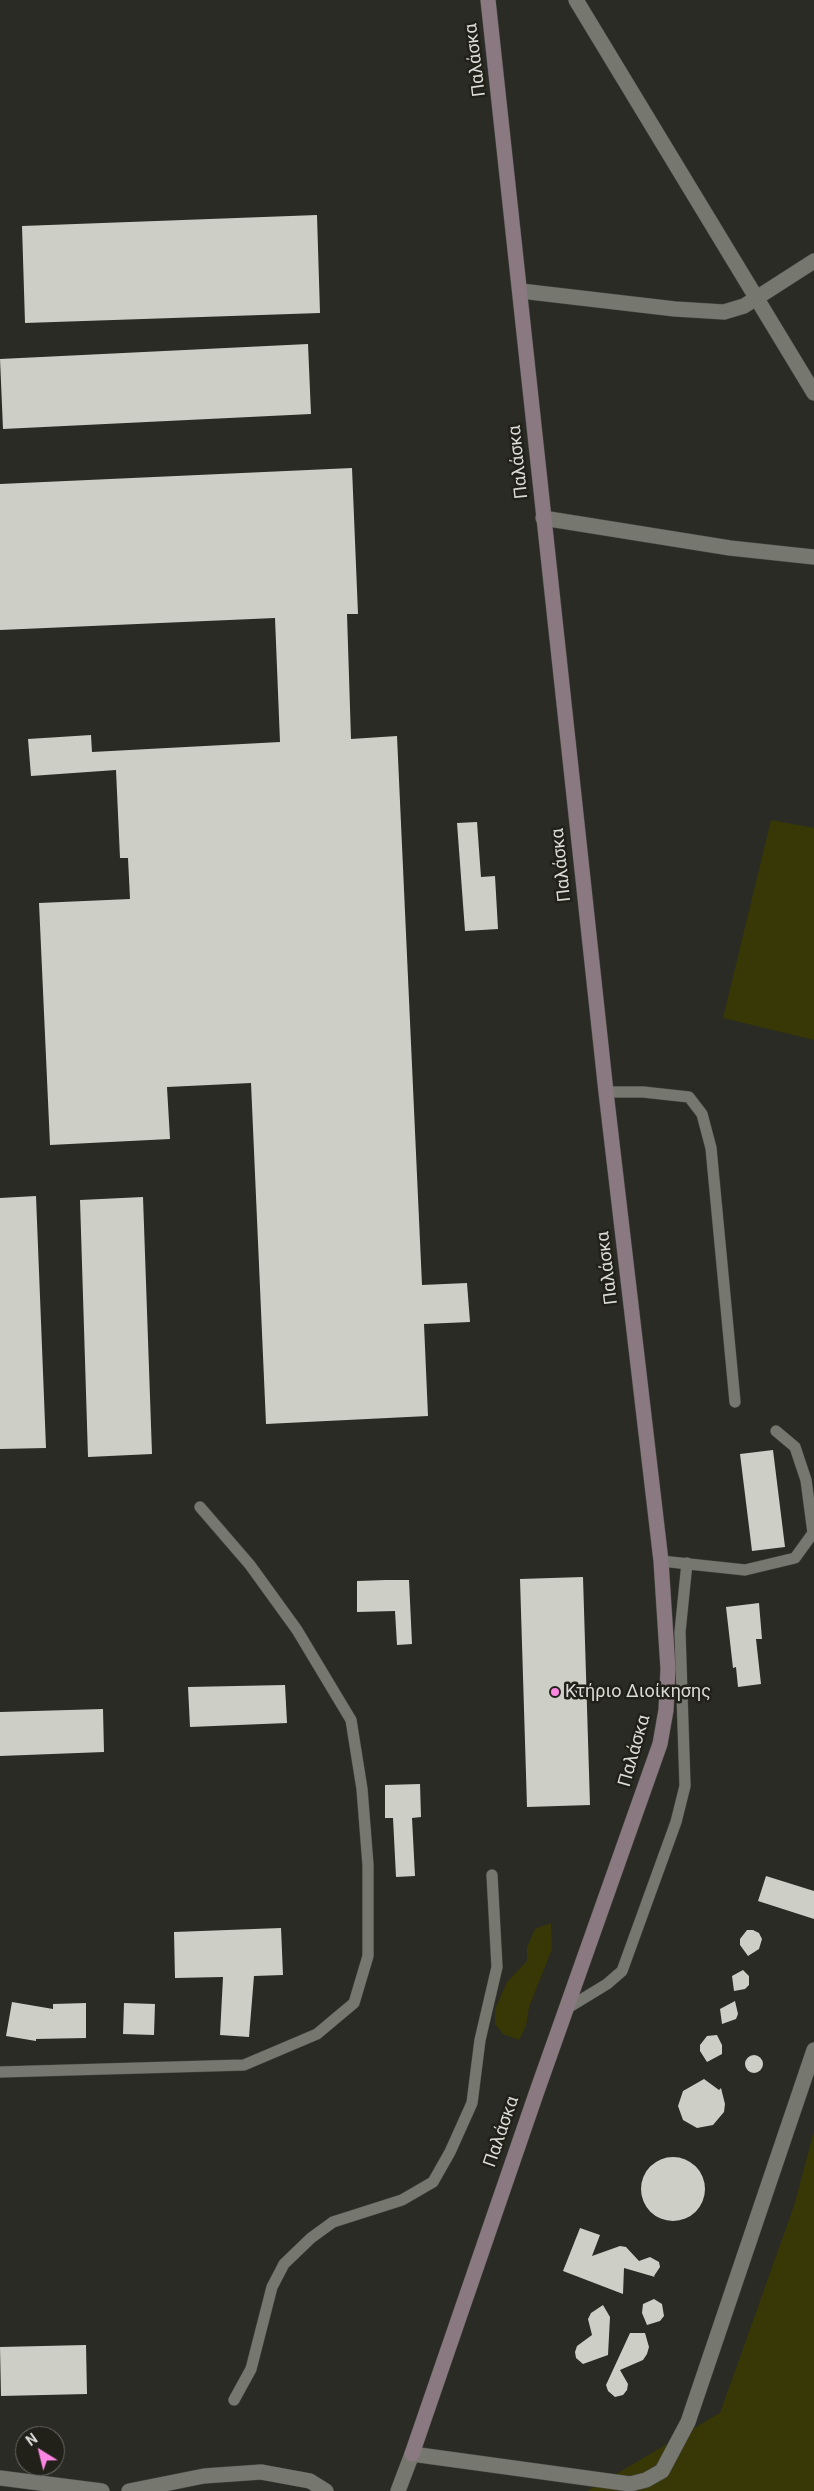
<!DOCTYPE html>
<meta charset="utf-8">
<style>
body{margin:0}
#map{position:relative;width:814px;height:2491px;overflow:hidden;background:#2a2b24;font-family:Roboto,sans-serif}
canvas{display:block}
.north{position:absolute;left:15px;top:2426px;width:50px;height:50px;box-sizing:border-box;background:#21211a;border:1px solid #6b6b65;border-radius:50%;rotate:324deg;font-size:14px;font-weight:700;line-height:20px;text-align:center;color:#dadbd6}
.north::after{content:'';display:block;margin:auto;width:18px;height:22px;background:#fd86e3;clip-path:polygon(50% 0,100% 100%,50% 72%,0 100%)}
</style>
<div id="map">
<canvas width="814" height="2491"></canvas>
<div class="north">N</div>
</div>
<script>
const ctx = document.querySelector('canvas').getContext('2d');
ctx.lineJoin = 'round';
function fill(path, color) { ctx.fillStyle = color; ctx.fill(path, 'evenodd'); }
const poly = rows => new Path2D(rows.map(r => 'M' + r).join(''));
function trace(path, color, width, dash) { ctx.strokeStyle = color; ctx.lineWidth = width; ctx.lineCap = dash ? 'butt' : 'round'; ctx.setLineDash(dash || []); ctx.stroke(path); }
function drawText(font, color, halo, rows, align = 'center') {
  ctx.font = font + ' Roboto,sans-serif'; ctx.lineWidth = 5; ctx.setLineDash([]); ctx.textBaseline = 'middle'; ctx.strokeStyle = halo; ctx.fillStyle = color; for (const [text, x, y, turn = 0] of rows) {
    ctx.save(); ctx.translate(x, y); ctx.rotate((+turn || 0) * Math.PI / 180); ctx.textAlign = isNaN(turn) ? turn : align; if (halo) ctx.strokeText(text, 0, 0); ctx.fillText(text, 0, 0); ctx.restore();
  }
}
fill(poly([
 [771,820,814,828,814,1040,723,1018],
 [551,1923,552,1949,529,2007,526,2026,519,2040,503,2034,495,2024,495,2009,507,1982,527,1961,527,1947,535,1929],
 [814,2131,814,2491,587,2491,720,2413,794,2206]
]), '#373805');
fill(poly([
 [317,215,320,313,25,323,22,226],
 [308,344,311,414,3,429,0,359],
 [352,468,358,614,347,614,351,739,397,736,422,1285,467,1283,470,1322,424,1324,428,1416,266,1424,251,1083,167,1087,170,1139,50,1145,39,903,130,899,128,858,120,858,116,770,31,776,28,739,91,735,92,752,280,742,275,618,0,630,0,484],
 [477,822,481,877,495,876,498,929,465,931,457,823],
 [36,1196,46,1448,0,1449,0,1198],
 [143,1197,152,1454,88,1457,80,1200],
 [773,1450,785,1547,752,1551,740,1454],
 [583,1577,590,1805,527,1807,520,1579],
 [386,1580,409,1580,412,1644,397,1645,395,1611,357,1612,357,1581],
 [759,1603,762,1639,756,1639,761,1684,738,1687,736,1667,733,1668,726,1607],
 [285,1685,287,1723,190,1727,188,1687],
 [103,1709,104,1752,0,1756,0,1712],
 [420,1784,421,1817,412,1818,415,1876,396,1877,393,1818,385,1818,385,1785],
 [766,1876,814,1891,814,1919,758,1901],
 [281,1928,283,1975,254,1976,249,2037,220,2035,223,1977,175,1978,174,1932],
 [747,1930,753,1930,759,1933,762,1939,759,1949,748,1956,740,1945,740,1939],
 [743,1970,749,1976,749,1985,745,1989,734,1991,732,1976],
 [735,2001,738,2014,736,2019,722,2024,720,2009],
 [12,2002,53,2009,53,2004,86,2003,86,2038,36,2039,36,2041,6,2036],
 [124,2003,155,2004,154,2035,123,2034],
 [717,2035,722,2045,722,2054,707,2062,700,2051,700,2045,707,2036],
 '745 2064a9 9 0 1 1 18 0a9 9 0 1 1-18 0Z',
 [704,2079,719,2090,721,2088,725,2104,724,2112,713,2125,697,2128,683,2120,678,2106,683,2091],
 '641 2189a32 32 0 1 1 64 0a32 32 0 1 1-64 0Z',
 [580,2228,600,2235,592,2256,620,2246,626,2247,639,2261,650,2257,659,2262,660,2267,654,2276,655,2277,624,2268,623,2294,563,2271],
 [654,2299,662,2304,664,2316,660,2321,647,2325,642,2313,643,2304],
 [603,2305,610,2317,608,2355,583,2364,576,2358,575,2352,577,2346,592,2335,588,2319,591,2313],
 [630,2333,645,2333,649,2347,647,2354,643,2360,620,2370,628,2384,627,2390,623,2395,615,2397,608,2391,606,2385],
 [86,2345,87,2394,1,2396,0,2347]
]), '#cdcec5');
const lane = poly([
 [606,1092,643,1092,689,1097,702,1114,711,1148,735,1402],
 [661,1561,745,1570,795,1558,813,1533,806,1480,795,1447,776,1431],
 [566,2009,607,1984,622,1971,676,1822,685,1786,680,1632,687,1563],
 [0,2072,244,2065,317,2034,354,2003,368,1956,368,1865,362,1789,351,1720,297,1630,250,1565,200,1507],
 [234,2400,251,2369,272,2287,284,2264,311,2238,333,2222,402,2200,433,2182,450,2152,472,2103,480,2040,497,1967,492,1875]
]);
const street = poly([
 [576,0,814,393],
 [521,291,675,309,724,312,744,306,814,261],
 [543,518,730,548,814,557],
 [0,2478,102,2491],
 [129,2491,204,2476,261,2472,310,2481,326,2491],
 [398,2491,412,2454,630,2484,646,2480,662,2471,688,2422,814,2050]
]);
const secondary = poly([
 [412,2454,536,2094,660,1744,666,1710,668,1669,661,1561,606,1092,488,0]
]);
trace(lane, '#474741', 12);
trace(street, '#474741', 16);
trace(secondary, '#474741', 16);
trace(lane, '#76776f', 11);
trace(street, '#76776f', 15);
trace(secondary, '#8a7981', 15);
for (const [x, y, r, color] of [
 [555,1692,5,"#fd86e3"]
]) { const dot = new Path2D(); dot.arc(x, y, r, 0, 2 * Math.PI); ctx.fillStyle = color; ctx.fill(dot); trace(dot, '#21211a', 2); }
drawText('18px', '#dadbd6', '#21211a', [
 ["Παλάσκα",476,60,-97],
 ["Παλάσκα",519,462,-96],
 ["Παλάσκα",562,865,-96],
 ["Παλάσκα",608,1268,-97],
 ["Παλάσκα",635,1751,-74],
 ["Παλάσκα",502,2132,-71]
]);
drawText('18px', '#dadbd6', '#21211a', [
 ["Κτήριο Διοίκησης",565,1692]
], 'left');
</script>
